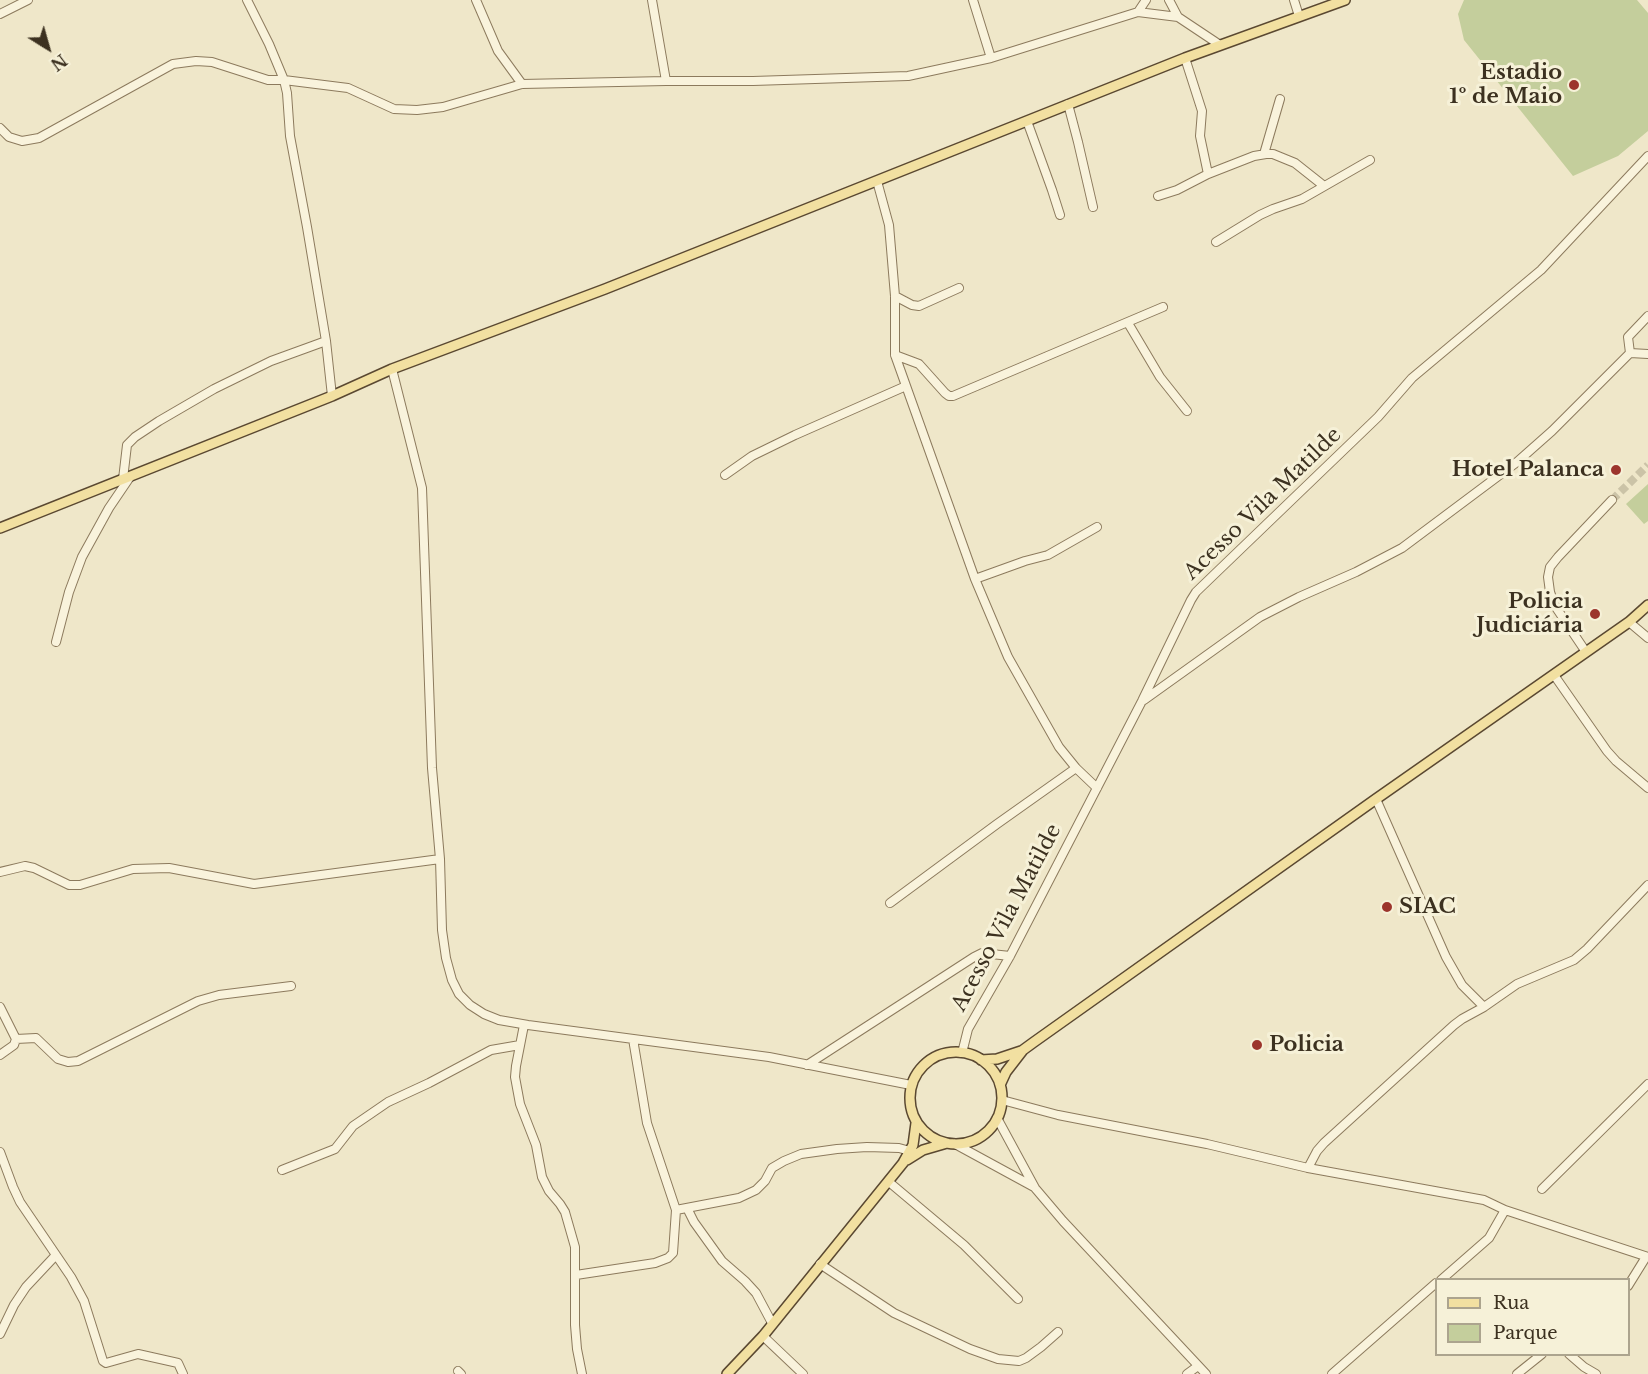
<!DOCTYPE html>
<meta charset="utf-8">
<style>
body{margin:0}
#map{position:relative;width:1648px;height:1374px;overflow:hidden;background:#efe7c9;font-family:"Libre Baskerville",serif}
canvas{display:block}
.legend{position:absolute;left:1435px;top:1278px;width:195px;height:78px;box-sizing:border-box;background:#f6f1d8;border:2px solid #aca48e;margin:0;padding:8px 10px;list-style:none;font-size:18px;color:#3c3120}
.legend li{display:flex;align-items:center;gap:12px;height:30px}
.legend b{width:30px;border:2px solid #aca48e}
.north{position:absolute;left:18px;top:18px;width:60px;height:60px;-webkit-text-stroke:4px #f6f1d8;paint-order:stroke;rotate:143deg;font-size:16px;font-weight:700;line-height:24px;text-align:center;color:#3c3120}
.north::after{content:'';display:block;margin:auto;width:21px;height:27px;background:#3c3120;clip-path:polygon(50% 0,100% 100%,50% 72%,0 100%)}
</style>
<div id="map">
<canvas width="1648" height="1374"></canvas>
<ul class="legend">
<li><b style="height:8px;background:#f2e0a1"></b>Rua</li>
<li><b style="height:16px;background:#c4ce9c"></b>Parque</li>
</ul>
<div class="north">N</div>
</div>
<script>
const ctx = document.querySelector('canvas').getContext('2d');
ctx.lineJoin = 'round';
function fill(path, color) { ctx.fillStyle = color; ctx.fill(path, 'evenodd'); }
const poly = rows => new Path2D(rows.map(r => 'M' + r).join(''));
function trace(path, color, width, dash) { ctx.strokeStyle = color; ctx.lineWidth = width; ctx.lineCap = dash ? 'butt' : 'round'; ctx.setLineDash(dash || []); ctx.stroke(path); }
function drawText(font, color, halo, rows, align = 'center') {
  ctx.font = font + ' "Libre Baskerville",serif'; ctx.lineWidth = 6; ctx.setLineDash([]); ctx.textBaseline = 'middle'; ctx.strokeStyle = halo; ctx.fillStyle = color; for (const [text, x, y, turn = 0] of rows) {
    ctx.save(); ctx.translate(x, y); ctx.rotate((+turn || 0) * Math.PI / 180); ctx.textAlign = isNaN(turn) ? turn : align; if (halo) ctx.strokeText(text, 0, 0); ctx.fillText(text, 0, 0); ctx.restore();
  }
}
fill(poly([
 [1464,0,1637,0,1648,13,1648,131,1618,156,1573,176,1464,40,1458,14],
 [1648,484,1648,521,1644,524,1626,504]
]), '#c4ce9c');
trace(poly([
 [1612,500,1648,465]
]), '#cbc3a7', 8, [8, 4]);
const minor = poly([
 [247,0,269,44,284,80,287,93,290,136,307,227,326,341,332,396],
 [476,0,498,51,522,84],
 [652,0,666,81],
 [973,0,991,58],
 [1169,0,1178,17],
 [1294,0,1299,16],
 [1138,12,1146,0],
 [0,14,28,0],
 [1185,58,1202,111,1200,136,1208,174],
 [1068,104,1078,142,1093,207],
 [1027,121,1052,190,1060,215],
 [0,128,9,137,22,141,39,138,173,64,196,61,212,62,268,80,284,80,348,88,394,109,417,110,443,107,522,84,666,81,753,81,908,76,991,58,1138,12,1178,17,1220,45],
 [1264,154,1280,99],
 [877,181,889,225,895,296,895,355,975,579,1008,657,1059,747,1076,768,1097,788],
 [1158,196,1177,190,1208,174,1254,156,1266,154,1273,154,1295,163,1324,186],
 [1216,242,1260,215,1273,209,1302,199,1370,160],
 [895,296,912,305,919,306,959,288],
 [1128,323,1160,377,1187,411],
 [1630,353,1628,337,1648,316],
 [895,355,919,364,945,393,949,396,953,396,1163,307],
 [392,369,422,488,432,768,440,859,442,930,446,958,452,980,459,994,470,1005,484,1014,499,1020,528,1025,769,1057,911,1085],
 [725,475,752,456,795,435,906,386],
 [123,479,127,445,135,437,159,421,214,389,271,361,326,341],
 [975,579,1025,561,1048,555,1097,527],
 [1629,622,1648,638],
 [56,642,69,592,82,557,109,508,130,477],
 [1586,652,1555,606,1550,592,1548,577,1550,567,1558,557,1612,500],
 [1554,675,1607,751,1616,761,1648,788],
 [1144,700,1260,617,1299,597,1356,572,1402,548,1517,462,1552,431,1630,353,1648,354],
 [1376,799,1446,957,1462,985,1484,1007],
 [0,872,25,866,34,868,69,885,80,885,133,869,169,868,254,884,440,859],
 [890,903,997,824,1076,768],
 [0,1007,16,1039,14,1045,0,1055],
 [524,1025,516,1066,515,1077,520,1104,536,1145,542,1177,549,1191,560,1204,565,1212,575,1247,575,1325,577,1349,582,1374],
 [16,1039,36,1038,58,1059,68,1062,78,1061,198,1001,219,995,291,986],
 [633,1039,647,1123,676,1210],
 [962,1053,968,1029,1010,956,1142,701,1191,600,1196,592,1378,417,1412,378,1541,270,1648,156],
 [807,1065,974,957,982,953,1010,956],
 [1002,1100,1058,1115,1207,1144,1308,1168,1484,1200,1505,1210,1648,1257],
 [997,1118,1035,1188,1063,1221,1206,1374],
 [955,1144,1034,1187],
 [0,1152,13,1187,20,1202,71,1277,84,1301,103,1361,106,1363,138,1354,178,1363,183,1374],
 [1308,1168,1317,1151,1324,1143,1454,1025,1462,1019,1484,1007,1517,984,1574,960,1587,949,1648,885],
 [282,1170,335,1149,353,1126,388,1102,429,1083,491,1050,520,1045],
 [889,1182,964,1245,1018,1299],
 [1542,1189,1648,1084],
 [687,1208,694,1222,722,1261,745,1281,756,1293,772,1323],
 [820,1264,894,1313,970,1349,998,1359,1019,1361,1026,1358,1041,1347,1058,1332],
 [576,1275,655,1263,668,1258,673,1253,676,1210,739,1198,756,1190,765,1181,772,1168,784,1161,801,1154,837,1149,867,1147,899,1148,910,1151],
 [1441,1280,1489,1238,1505,1210],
 [1628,1286,1646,1257],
 [0,1334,14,1305,26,1287,56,1255],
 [763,1336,803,1374],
 [1569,1354,1584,1367,1596,1374],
 [458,1371,461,1374],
 [1187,1374,1198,1366],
 [1332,1374,1436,1283],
 [1517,1374,1542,1354]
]);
const major = poly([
 [0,528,332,396,392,369,605,289,1185,58,1345,0],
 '910 1098a46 46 0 1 1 92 0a46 46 0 1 1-92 0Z',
 [981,1060,997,1059,1021,1051],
 [1000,1085,1006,1072,1023,1050,1034,1042,1376,799,1629,622,1648,605],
 [907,1160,923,1150,947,1143],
 [727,1374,763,1336,903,1163,913,1145,916,1123]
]);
trace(minor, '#8c7a5d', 10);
trace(major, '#5a4831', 12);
trace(minor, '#f9f3dc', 8);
trace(major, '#f2e0a1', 9);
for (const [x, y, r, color] of [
 [1574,85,6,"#9c352c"],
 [1616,470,6,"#9c352c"],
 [1595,614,6,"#9c352c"],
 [1387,907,6,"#9c352c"],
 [1257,1045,6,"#9c352c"]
]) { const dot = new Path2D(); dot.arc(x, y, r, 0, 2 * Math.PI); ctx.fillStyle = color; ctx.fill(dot); trace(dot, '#f6f1d8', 2); }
drawText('bold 21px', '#3c3120', '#f6f1d8', [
 ["Estadio",1562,73],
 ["1º de Maio",1562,97],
 ["Hotel Palanca",1604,470],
 ["Policia",1583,602],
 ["Judiciária",1583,626],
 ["SIAC",1399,907,"left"],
 ["Policia",1269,1045,"left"]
], 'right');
drawText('21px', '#3c3120', '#f6f1d8', [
 ["Acesso Vila Matilde",1263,504,-44],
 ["Acesso Vila Matilde",1007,918,-62]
]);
</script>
